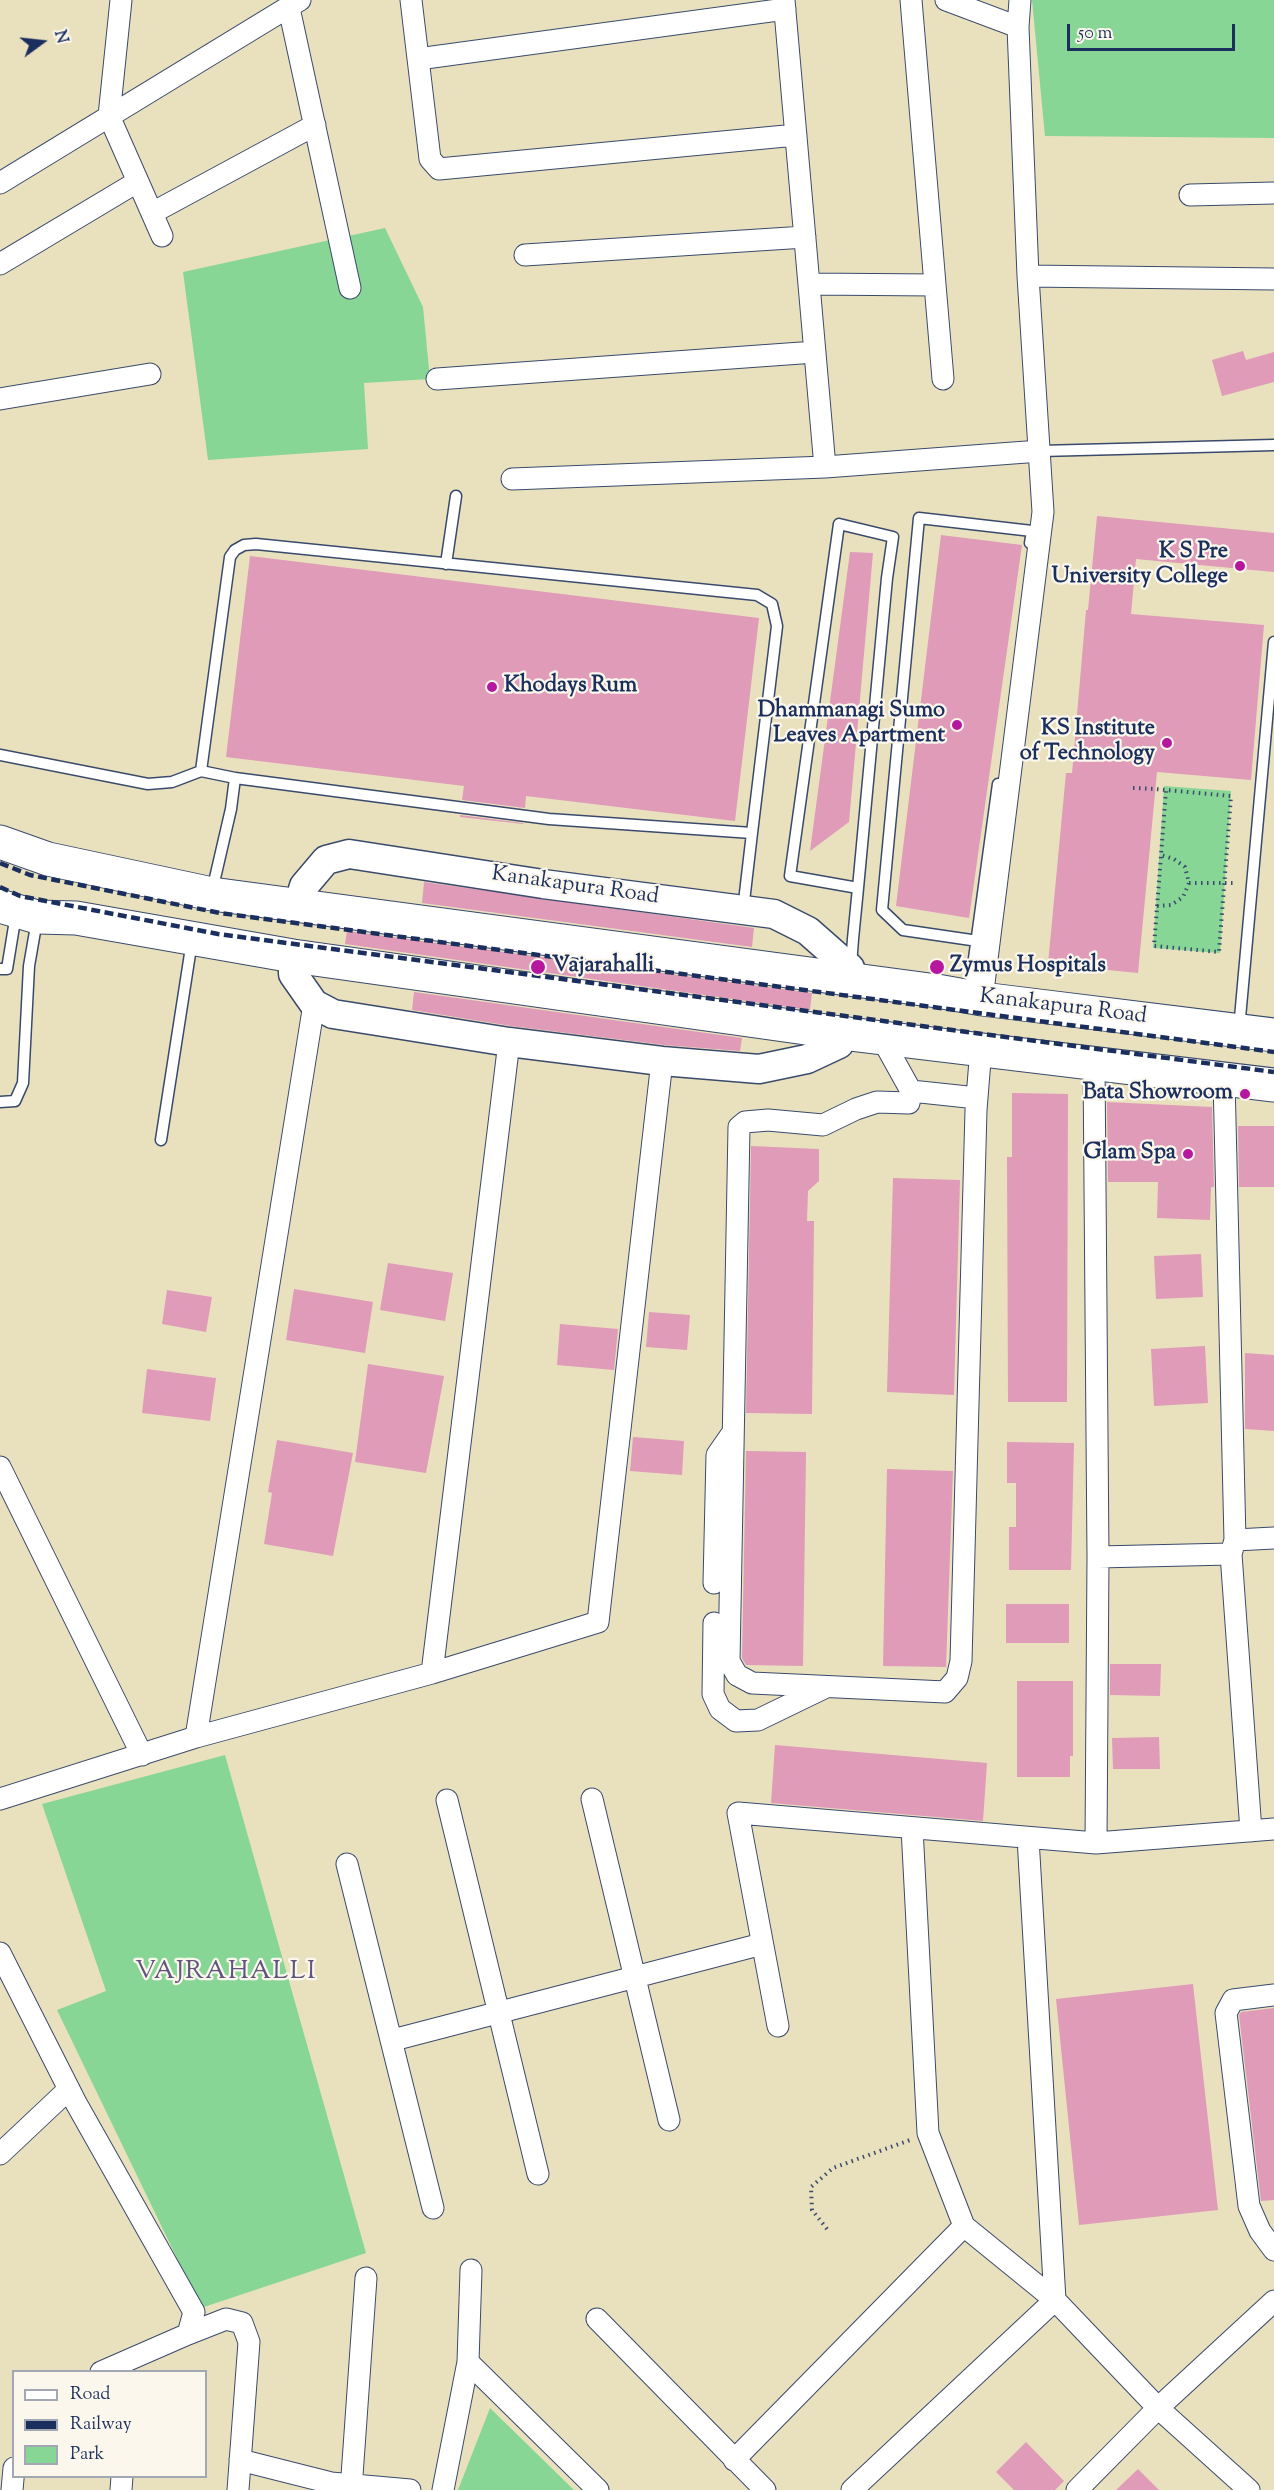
<!DOCTYPE html>
<style>
body{margin:0}
#map{position:relative;width:1274px;height:2490px;overflow:hidden;background:#e9e1be;font-family:"Sorts Mill Goudy",serif}
canvas{display:block}
.legend{position:absolute;left:12px;top:2370px;width:195px;height:108px;box-sizing:border-box;background:#fbf7ec;border:2px solid #a1a7b3;margin:0;padding:8px 10px;list-style:none;font-size:18px;color:#1b2f5e}
.legend li{display:flex;align-items:center;gap:12px;height:30px}
.legend b{width:30px;border:2px solid #a1a7b3}
.north{position:absolute;left:12px;top:12px;width:60px;height:60px;-webkit-text-stroke:4px #fbf7ec;paint-order:stroke;rotate:75deg;font-size:16px;font-weight:700;line-height:24px;text-align:center;color:#1b2f5e}
.north::after{content:'';display:block;margin:auto;width:21px;height:27px;background:#1b2f5e;clip-path:polygon(50% 0,100% 100%,50% 72%,0 100%)}
.scale{position:absolute;left:1067px;top:24px;width:168px;height:27px;box-sizing:border-box;border:3px solid #1b2f5e;border-top:0;padding-left:8px;font-size:18px;line-height:21px;white-space:nowrap;color:#1b2f5e;-webkit-text-stroke:4px #fbf7ec;paint-order:stroke}
</style>
<div id="map">
<canvas width="1274" height="2490"></canvas>
<ul class="legend">
<li><b style="height:8px;background:#fff"></b>Road</li>
<li><b style="height:8px;background:#1b2f5e"></b>Railway</li>
<li><b style="height:16px;background:#87d696"></b>Park</li>
</ul>
<div class="north">N</div>
<div class="scale">50 m</div>
</div>
<script>
const ctx = document.querySelector('canvas').getContext('2d');
ctx.lineJoin = 'round';
function fill(path, color) { ctx.fillStyle = color; ctx.fill(path, 'evenodd'); }
const poly = rows => new Path2D(rows.map(r => 'M' + r).join(''));
function trace(path, color, width, dash) { ctx.strokeStyle = color; ctx.lineWidth = width; ctx.lineCap = dash ? 'butt' : 'round'; ctx.setLineDash(dash || []); ctx.stroke(path); }
function drawText(font, color, halo, rows, align = 'center') {
  ctx.font = font + ' "Sorts Mill Goudy",serif'; ctx.lineWidth = 4.5; ctx.setLineDash([]); ctx.textBaseline = 'middle'; ctx.strokeStyle = halo; ctx.fillStyle = color; for (const [text, x, y, turn = 0] of rows) {
    ctx.save(); ctx.translate(x, y); ctx.rotate((+turn || 0) * Math.PI / 180); ctx.textAlign = isNaN(turn) ? turn : align; if (halo) ctx.strokeText(text, 0, 0); ctx.fillText(text, 0, 0); ctx.restore();
  }
}
fill(poly([
 [1032,0,1274,0,1274,138,1045,136],
 [385,228,423,307,430,379,364,383,368,449,208,460,183,272],
 [1164,786,1231,791,1220,953,1153,948],
 [225,1755,366,2253,201,2308,57,2010,106,1991,42,1804],
 [490,2408,574,2490,458,2490]
]), '#87d696');
fill(poly([
 [1243,351,1246,360,1274,352,1274,382,1222,396,1212,360],
 [1097,516,1274,533,1274,572,1136,559,1131,614,1264,625,1251,780,1157,772,1138,973,1048,964,1066,773,1072,773,1086,610,1088,610],
 [941,535,1022,545,969,918,896,906],
 [850,552,873,553,849,822,810,851],
 [250,556,759,618,735,821,526,796,525,808,462,800,464,786,226,757],
 [460,815,523,823,523,824,460,817],
 [424,882,754,928,752,947,422,903],
 [347,931,812,993,810,1010,345,944],
 [414,992,742,1038,740,1051,664,1045,511,1026,412,1010],
 [1012,1093,1068,1094,1067,1402,1008,1402,1007,1157,1012,1157],
 [1107,1102,1212,1107,1214,1187,1211,1187,1210,1220,1157,1218,1158,1182,1108,1182],
 [1238,1126,1274,1126,1274,1187,1239,1187],
 [751,1146,819,1149,819,1181,808,1191,807,1221,814,1221,812,1414,746,1413],
 [893,1178,960,1180,954,1395,887,1392],
 [1201,1254,1203,1297,1156,1299,1154,1256],
 [388,1263,453,1273,445,1321,380,1310],
 [294,1289,373,1302,365,1353,286,1340],
 [167,1290,212,1297,206,1332,162,1324],
 [649,1312,690,1315,687,1350,646,1347],
 [560,1324,618,1329,614,1370,557,1365],
 [1205,1346,1208,1403,1154,1406,1151,1349],
 [1245,1353,1274,1355,1274,1431,1245,1429],
 [368,1364,444,1376,426,1473,355,1462],
 [147,1369,216,1378,210,1421,142,1413],
 [633,1437,684,1441,682,1475,630,1471],
 [277,1440,353,1453,333,1556,264,1544,272,1493,268,1492],
 [1007,1442,1074,1443,1071,1570,1009,1570,1009,1527,1016,1527,1016,1483,1007,1483],
 [746,1451,806,1452,803,1666,746,1665,742,1658],
 [887,1469,953,1471,946,1667,883,1666],
 [1006,1604,1069,1604,1069,1643,1006,1643],
 [1110,1664,1161,1664,1160,1696,1110,1695],
 [1017,1681,1073,1681,1073,1756,1070,1756,1070,1777,1017,1777],
 [1159,1737,1160,1769,1113,1769,1112,1738],
 [775,1745,987,1763,983,1821,771,1803],
 [1193,1984,1218,2210,1079,2225,1056,1999],
 [1274,2008,1274,2200,1261,2201,1239,2015,1241,2012],
 [1026,2442,1064,2481,1055,2490,1014,2490,996,2472],
 [1138,2469,1159,2490,1116,2490]
]), '#df9bb8');
const lane = poly([
 [1040,451,1274,445],
 [446,564,456,496],
 [0,755,148,784,172,782,201,771],
 [212,891,231,809,235,778,201,771,230,557,235,550,244,545,256,544,757,595,772,604,777,626,752,833,549,819,235,778],
 [743,910,752,833],
 [978,941,903,930,882,910,919,518,1032,531,1030,543],
 [851,965,853,939,858,888,887,578,893,537,839,524,790,876,858,888],
 [0,969,7,969,16,914],
 [969,995,998,784],
 [1239,1029,1274,642],
 [0,1102,15,1101,23,1083,29,966,37,920],
 [161,1140,192,941]
]);
const street = poly([
 [121,0,109,116,162,236],
 [411,0,430,159,439,169,796,135],
 [784,0,825,467,1040,451],
 [911,0,943,379],
 [946,0,1018,27],
 [289,8,350,288],
 [418,59,785,9],
 [0,183,300,0],
 [1190,195,1274,193],
 [152,213,315,125],
 [525,255,805,237],
 [0,264,137,182],
 [1028,276,1274,279],
 [809,284,935,285],
 [437,379,815,352],
 [0,399,150,374],
 [512,479,825,467],
 [982,999,1043,512,1028,276,1018,27,1020,0],
 [881,1037,911,1091,909,1103,877,1102,856,1109,823,1125,768,1120,745,1122,739,1127,729,1661,737,1675,752,1683,945,1692,957,1678,961,1661,976,1110,981,1048],
 [1224,1079,1235,1540,1274,1538],
 [911,1091,977,1098],
 [0,1467,142,1755],
 [1235,1540,1231,1554,1251,1831],
 [1098,1557,1231,1554],
 [714,1583,717,1455,733,1432],
 [714,1623,713,1694,720,1709,736,1721,758,1720,824,1688],
 [432,1673,509,1042],
 [196,1737,314,1004],
 [0,1799,196,1737,432,1673,598,1622,662,1061],
 [592,1799,669,2120],
 [447,1800,538,2174],
 [912,1828,928,2133,964,2226,1055,2300,1158,2408,1249,2490],
 [1096,1843,1274,1829],
 [347,1864,433,2208],
 [0,1953,76,2103,194,2312,188,2334,101,2372],
 [1274,1995,1233,2000,1226,2013,1249,2206,1260,2231,1274,2250],
 [778,2026,738,1813,1096,1843,1098,1557,1094,1063],
 [393,2040,762,1944],
 [0,2154,69,2089],
 [597,2319,765,2490],
 [188,2334,226,2319,242,2323,249,2342,238,2490],
 [468,2362,598,2490],
 [240,2460,331,2483,410,2490],
 [734,2460,964,2226],
 [12,2490,14,2468],
 [121,2490,122,2476],
 [351,2490,366,2278],
 [443,2490,468,2362,471,2270],
 [852,2490,1055,2300,1028,1838],
 [1077,2490,1158,2408,1274,2301]
]);
const secondary = poly([
 [298,906,304,886,326,860,349,854,543,884,774,914,808,931,850,968,852,979],
 [293,956,293,974,314,1004,333,1014,509,1042,662,1061,759,1069,807,1059,839,1044,841,1033]
]);
const highway = poly([
 [0,842,48,859,212,894,937,991,982,999,1274,1035],
 [0,906,37,917,76,918,293,956,841,1033,1274,1085]
]);
trace(lane, '#3a4a6c', 13);
trace(street, '#3a4a6c', 23);
trace(secondary, '#3a4a6c', 31);
trace(highway, '#3a4a6c', 35);
trace(poly([
 [1133,788,1155,789,1166,790,1231,796,1219,952,1154,946,1166,790],
 [1189,883,1236,883],
 [1157,906,1171,905,1183,897,1189,883,1185,867,1174,859,1161,855],
 [827,2229,812,2210,811,2187,833,2168,910,2140]
]), '#3a4a6c', 4, [1.5, 4.5]);
trace(lane, '#fff', 10);
trace(street, '#fff', 21);
trace(secondary, '#fff', 28);
trace(highway, '#fff', 33);
trace(poly([
 [0,863,30,875,220,913,1274,1052],
 [0,887,20,896,218,934,1274,1072]
]), '#1b2f5e', 4.5, [9, 4.5]);
for (const [x, y, r, color] of [
 [1240,566,6,"#b5179e"],
 [492,687,6,"#b5179e"],
 [957,725,6,"#b5179e"],
 [1167,743,6,"#b5179e"],
 [538,967,8,"#b5179e"],
 [937,967,8,"#b5179e"],
 [1245,1094,6,"#b5179e"],
 [1188,1154,6,"#b5179e"]
]) { const dot = new Path2D(); dot.arc(x, y, r, 0, 2 * Math.PI); ctx.fillStyle = color; ctx.fill(dot); trace(dot, '#fbf7ec', 2); }
drawText('bold 22px', '#1b2f5e', '#fbf7ec', [
 ["K S Pre",1228,553],
 ["University College",1228,578],
 ["Khodays Rum",504,687,"left"],
 ["Dhammanagi Sumo",945,712],
 ["Leaves Apartment",945,737],
 ["KS Institute",1155,730],
 ["of Technology",1155,755],
 ["Vajarahalli",552,967,"left"],
 ["Zymus Hospitals",950,967,"left"],
 ["Bata Showroom",1233,1094],
 ["Glam Spa",1176,1154]
], 'right');
drawText('22px', '#1b2f5e', '#fbf7ec', [
 ["Kanakapura Road",575,887,8],
 ["Kanakapura Road",1063,1008,7]
]);
ctx.letterSpacing = '1.5px';
drawText('26px', '#60557e', '#fbf7ec', [
 ["VAJRAHALLI",226,1974]
]);
ctx.letterSpacing = '0px';
</script>
